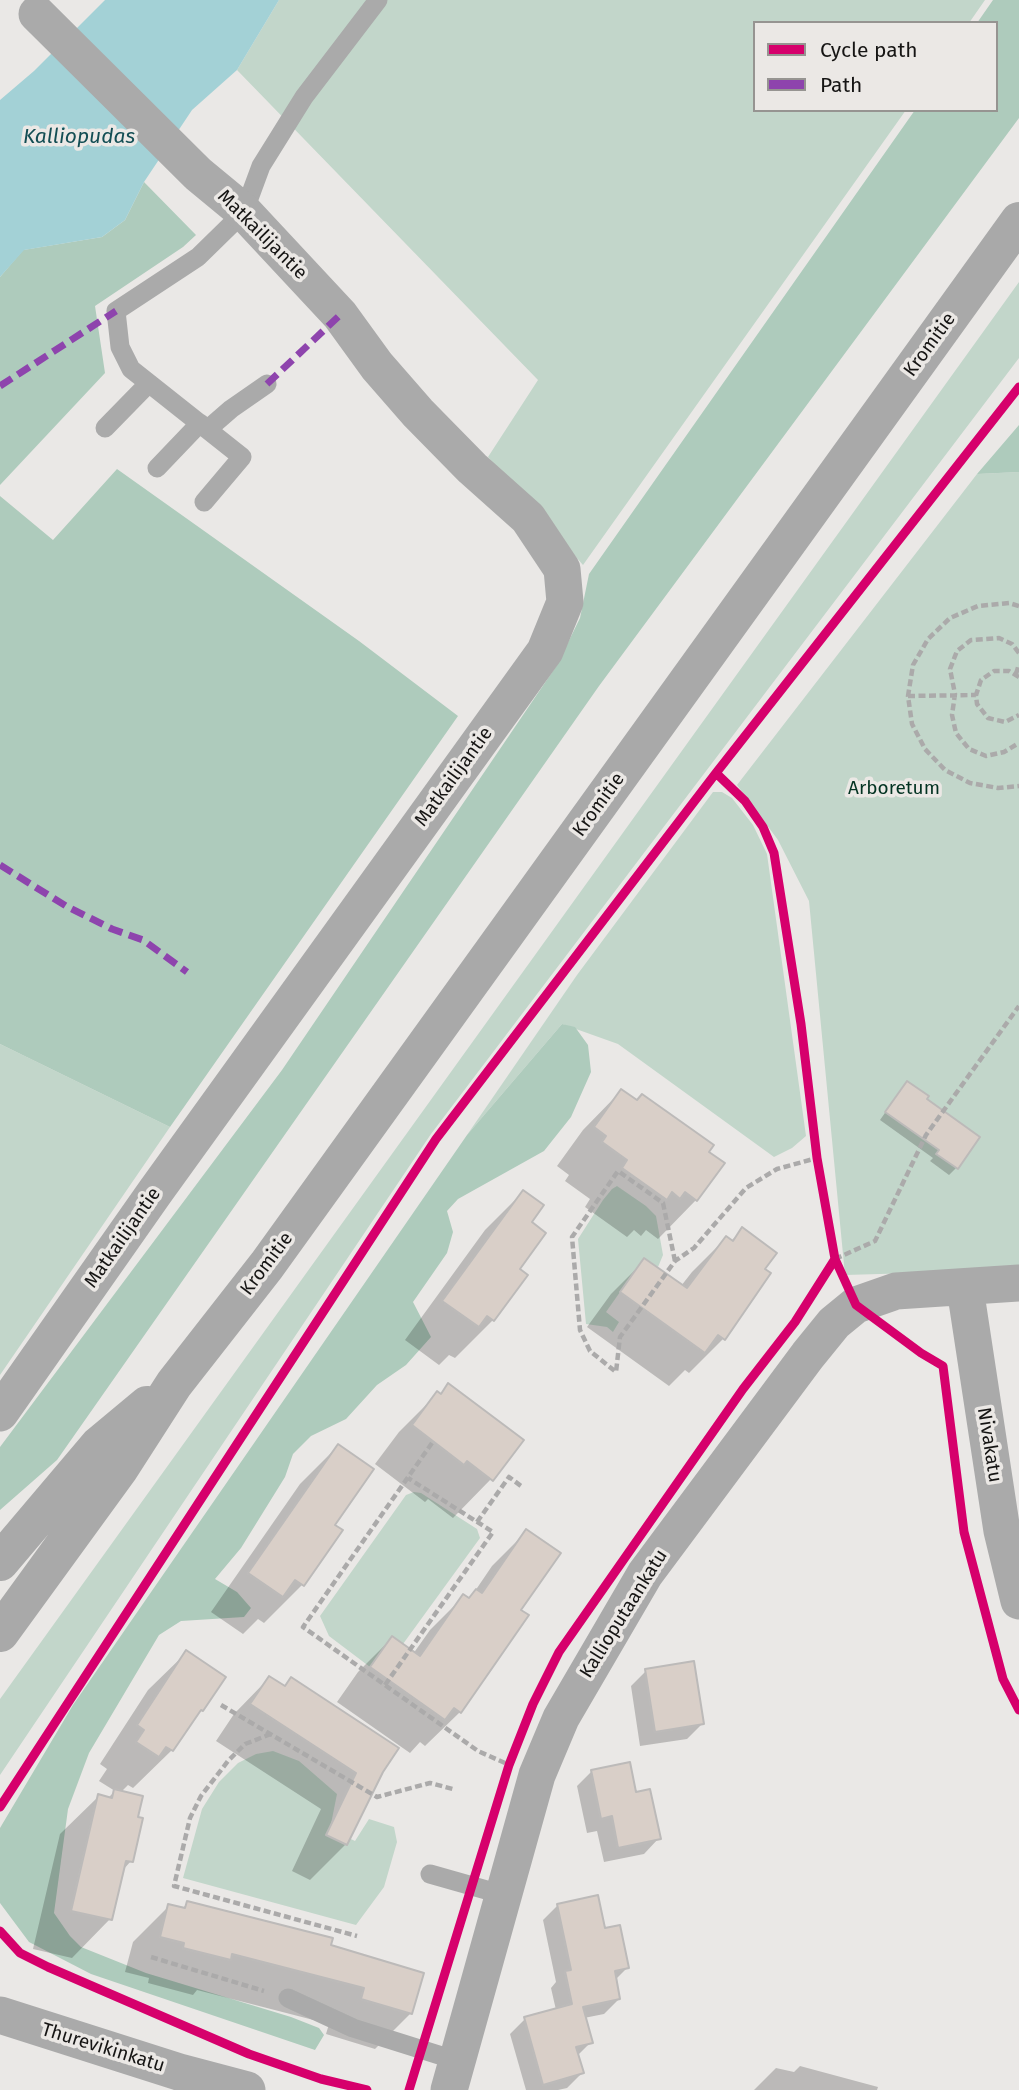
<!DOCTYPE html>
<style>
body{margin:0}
#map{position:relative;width:1019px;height:2090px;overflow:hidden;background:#eae8e6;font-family:"Fira Sans",sans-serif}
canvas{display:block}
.legend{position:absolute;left:753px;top:21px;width:245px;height:91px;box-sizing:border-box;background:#ebe8e5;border:2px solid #969491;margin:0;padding:9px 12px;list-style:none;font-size:21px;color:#161514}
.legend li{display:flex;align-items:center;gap:14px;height:35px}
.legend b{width:35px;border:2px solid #969491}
</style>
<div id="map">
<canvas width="1019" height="2090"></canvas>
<ul class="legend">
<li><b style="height:9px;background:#d6006c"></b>Cycle path</li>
<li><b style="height:9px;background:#8e44ad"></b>Path</li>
</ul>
</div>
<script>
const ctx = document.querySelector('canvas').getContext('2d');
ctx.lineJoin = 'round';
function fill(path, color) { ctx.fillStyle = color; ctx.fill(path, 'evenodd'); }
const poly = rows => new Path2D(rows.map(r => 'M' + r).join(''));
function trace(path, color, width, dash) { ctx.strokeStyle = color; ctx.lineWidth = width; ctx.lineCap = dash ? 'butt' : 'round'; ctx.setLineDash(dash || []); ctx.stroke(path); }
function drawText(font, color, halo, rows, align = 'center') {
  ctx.font = font + ' "Fira Sans",sans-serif'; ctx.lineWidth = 7; ctx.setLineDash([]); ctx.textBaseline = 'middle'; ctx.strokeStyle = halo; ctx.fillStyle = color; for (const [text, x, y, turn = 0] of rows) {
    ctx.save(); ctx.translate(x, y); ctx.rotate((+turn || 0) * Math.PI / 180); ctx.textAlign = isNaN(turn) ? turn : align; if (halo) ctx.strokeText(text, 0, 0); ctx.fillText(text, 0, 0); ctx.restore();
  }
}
fill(poly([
 [279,0,985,0,969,23,755,23,755,110,906,110,583,565,488,457,538,380,237,70],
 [1019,282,1019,358,431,1134,0,1775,0,1699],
 [1019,472,1019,1270,845,1275,809,901,778,840,737,785,977,474],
 [713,792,722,792,732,798,753,825,767,854,806,1136,792,1148,774,1157,618,1044,562,1024,467,1135,577,975],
 [0,1044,170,1127,0,1375],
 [617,1186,646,1206,656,1216,663,1255,658,1267,644,1258,606,1312,619,1322,613,1332,607,1327,586,1324,578,1239,603,1200,612,1189],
 [414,1492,421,1493,477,1529,480,1538,403,1644,392,1636,370,1667,329,1636,320,1616,406,1495],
 [273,1751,299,1761,337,1794,330,1829,355,1841,369,1819,394,1827,397,1842,384,1887,356,1925,183,1878,202,1809,219,1782,238,1763,256,1754]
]), '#c2d6ca');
fill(poly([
 [993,0,1019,0,1019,118,599,686,57,1460,0,1510,0,1447,282,1070,557,665,580,618,589,574,915,110,996,110,996,23,977,23],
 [144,182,196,235,183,247,95,306,105,373,0,485,0,277,23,250,102,237,125,220],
 [1019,425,1019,472,977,474],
 [117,469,359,641,458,716,170,1127,0,1044,0,496,53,540],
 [562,1024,575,1027,588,1045,591,1072,571,1117,544,1151,458,1199,447,1211,453,1232,447,1253,413,1302,431,1337,406,1365,377,1385,346,1419,311,1436,293,1454,285,1477,241,1548,215,1579,237,1592,251,1608,244,1617,181,1621,159,1635,89,1753,68,1809,54,1913,70,1936,81,1947,146,1973,291,2017,319,2028,324,2035,315,2050,91,1974,29,1942,0,1903,0,1828,73,1705,467,1135]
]), '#aecbbc');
fill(poly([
 [105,0,279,0,237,70,192,110,144,182,125,220,102,237,24,250,0,277,0,100,34,71]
]), '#a3d1d6');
fill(poly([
 [901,1090,924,1100,956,1168,949,1175,930,1161,933,1158,880,1120],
 [621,1091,722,1164,696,1200,658,1239,646,1230,641,1236,634,1230,627,1237,585,1207,590,1199,565,1181,569,1175,557,1166,583,1130],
 [523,1192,529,1223,518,1269,493,1320,455,1358,449,1355,439,1365,405,1340,485,1230],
 [742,1230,763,1270,769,1274,723,1339,689,1373,685,1370,669,1386,587,1327,611,1294,645,1260,681,1286,692,1272,726,1238,730,1242],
 [448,1386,491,1479,453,1518,428,1499,425,1502,375,1464,399,1432,437,1394,439,1395],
 [338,1446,333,1525,340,1530,302,1585,264,1623,258,1619,243,1634,211,1612,300,1484],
 [527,1531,519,1611,460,1712,425,1746,420,1742,410,1753,337,1702,358,1672,392,1638,413,1654,430,1630,464,1596,468,1599,473,1594,492,1566],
 [187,1652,202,1710,190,1722,172,1750,133,1788,128,1785,121,1792,131,1861,122,1871,110,1919,72,1958,33,1949,60,1834,99,1796,108,1798,115,1791,99,1781,107,1769,100,1764,148,1690],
 [646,1671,702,1724,687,1739,640,1746,631,1686],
 [269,1678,283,1687,291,1680,381,1772,346,1844,310,1880,292,1871,321,1809,216,1741,234,1714],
 [592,1771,635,1794,659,1838,644,1854,604,1862,597,1831,587,1833,577,1786],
 [188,1903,329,1946,411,2013,375,2049,326,2034,329,2024,197,1990,193,1995,148,1983,149,1978,125,1972,133,1942,169,1906,182,1909],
 [558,1905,604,1930,628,1967,615,1980,619,1999,604,2014,584,2018,591,2042,577,2056,582,2073,567,2088,558,2090,526,2090,510,2034,525,2019,556,2010,551,1988,556,1982,543,1920],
 [800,2066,878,2087,877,2090,754,2090,776,2068,794,2072]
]), '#0003');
const building = poly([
 [907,1081,929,1096,927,1099,980,1137,958,1169,936,1154,939,1150,885,1112,907,1081],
 [621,1089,637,1100,642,1094,714,1145,709,1152,725,1163,697,1201,685,1192,680,1199,672,1192,667,1200,622,1168,627,1160,602,1142,606,1136,594,1127,621,1089],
 [523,1190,544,1205,532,1222,546,1233,520,1269,528,1275,494,1321,487,1316,479,1327,442,1301,523,1190],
 [742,1227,777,1253,765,1269,771,1273,725,1340,718,1335,705,1353,620,1292,644,1258,687,1288,726,1236,733,1241,742,1227],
 [448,1383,524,1440,493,1481,467,1461,464,1465,412,1425,437,1391,441,1394,448,1383],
 [338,1444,374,1469,335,1525,343,1530,304,1586,295,1580,283,1597,248,1573,338,1444],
 [526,1529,561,1553,521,1610,529,1615,461,1713,454,1708,445,1720,370,1667,392,1636,420,1656,463,1594,469,1598,476,1589,482,1593,526,1529],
 [186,1650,226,1677,203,1711,201,1710,173,1751,166,1747,159,1757,136,1742,144,1730,137,1725,186,1650],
 [694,1661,704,1724,655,1732,645,1669,694,1661],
 [269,1676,285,1686,291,1677,399,1748,383,1772,347,1845,326,1835,356,1773,250,1704,269,1676],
 [630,1762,636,1792,650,1789,661,1839,618,1848,612,1816,601,1819,591,1770,630,1762],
 [114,1789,143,1796,138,1817,143,1818,133,1862,126,1861,112,1920,71,1911,98,1794,112,1798,114,1789],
 [598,1895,605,1928,620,1925,629,1968,615,1971,620,1999,583,2007,593,2043,576,2047,584,2073,543,2085,524,2017,572,2004,565,1971,571,1970,557,1904,598,1895],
 [187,1901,333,1938,331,1945,424,1973,412,2014,361,1999,364,1988,232,1954,231,1960,183,1948,184,1943,160,1937,168,1904,185,1908,187,1901]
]);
fill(building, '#d9cfc8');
trace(building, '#bcbab9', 2);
trace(poly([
 [1019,606,1009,603,978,606,950,618,928,639,913,665,908,696,912,724,925,749,945,770,970,783,998,788,1019,786],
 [1019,653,1012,644,999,638,971,640,957,651,950,669,955,694,952,715,956,733,969,749,986,756,1004,752,1019,743],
 [1016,674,1019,664],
 [1019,677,1009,671,994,671,981,680,976,695,977,704,988,718,1005,722,1019,715],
 [908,696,976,695],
 [835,1259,875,1241,926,1135,1019,1006],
 [675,1261,663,1203,618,1171,572,1237,580,1330,590,1351,616,1372,620,1337,675,1261,694,1248,746,1188,777,1169,817,1158],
 [432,1443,303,1627,478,1751,505,1763],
 [477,1522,509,1477,521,1486],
 [385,1685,493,1532,408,1478],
 [221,1705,377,1797,430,1783,453,1789],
 [271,1734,245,1744,228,1761,201,1796,190,1818,174,1886,357,1936],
 [151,1957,264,1991]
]), '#abaaaa', 4.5, [7, 3.5]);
trace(poly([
 [105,428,149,383],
 [208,429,231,409,267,384],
 [157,468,200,423],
 [204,502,242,457,131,369,120,347,116,311,198,257,244,212,261,166,304,97,378,0],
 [430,1874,504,1895],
 [288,1998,353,2028,458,2061]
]), '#aaa', 19);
trace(poly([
 [965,1288,1002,1531,1019,1601],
 [0,1413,155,1192,545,651,565,602,562,569,528,518,472,468,418,413,377,366,340,315,244,212,198,174,37,14],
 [0,2015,179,2072,247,2090],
 [449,2090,537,1775,561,1718,645,1574,808,1355,834,1323,856,1305,896,1291,1019,1283]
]), '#aaa', 37);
trace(poly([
 [0,1562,99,1445,147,1405],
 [0,1633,120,1468,174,1384,267,1265,1019,221]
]), '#a9a9a9', 38);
trace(poly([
 [267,384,340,315],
 [0,386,116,311],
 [0,865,66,906,112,929,143,940,187,972]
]), '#8e44ad', 7, [14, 7]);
trace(poly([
 [716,773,745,801,763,827,774,853,801,1024,817,1158,835,1259],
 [0,1807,436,1139,716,773,1019,387],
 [0,1931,20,1953,48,1967,249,2054,321,2079,367,2090],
 [409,2090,509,1765,533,1704,559,1652,743,1389,795,1322,835,1259,856,1305,921,1353,943,1366,964,1532,1003,1679,1019,1710]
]), '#d6006c', 9);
drawText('19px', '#161514', '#ebe8e5', [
 ["Matkailijantie",262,235,45],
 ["Kromitie",930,345,-54],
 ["Matkailijantie",454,777,-54],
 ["Kromitie",599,805,-54],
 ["Matkailijantie",123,1238,-55],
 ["Kromitie",267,1264,-53],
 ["Nivakatu",989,1445,81],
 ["Kallioputaankatu",624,1614,-58],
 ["Thurevikinkatu",103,2048,17]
]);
drawText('19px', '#033322', '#ebe8e5', [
 ["Arboretum",894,789]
]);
drawText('italic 21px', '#134e54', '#ebe8e5', [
 ["Kalliopudas",79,137]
]);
</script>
